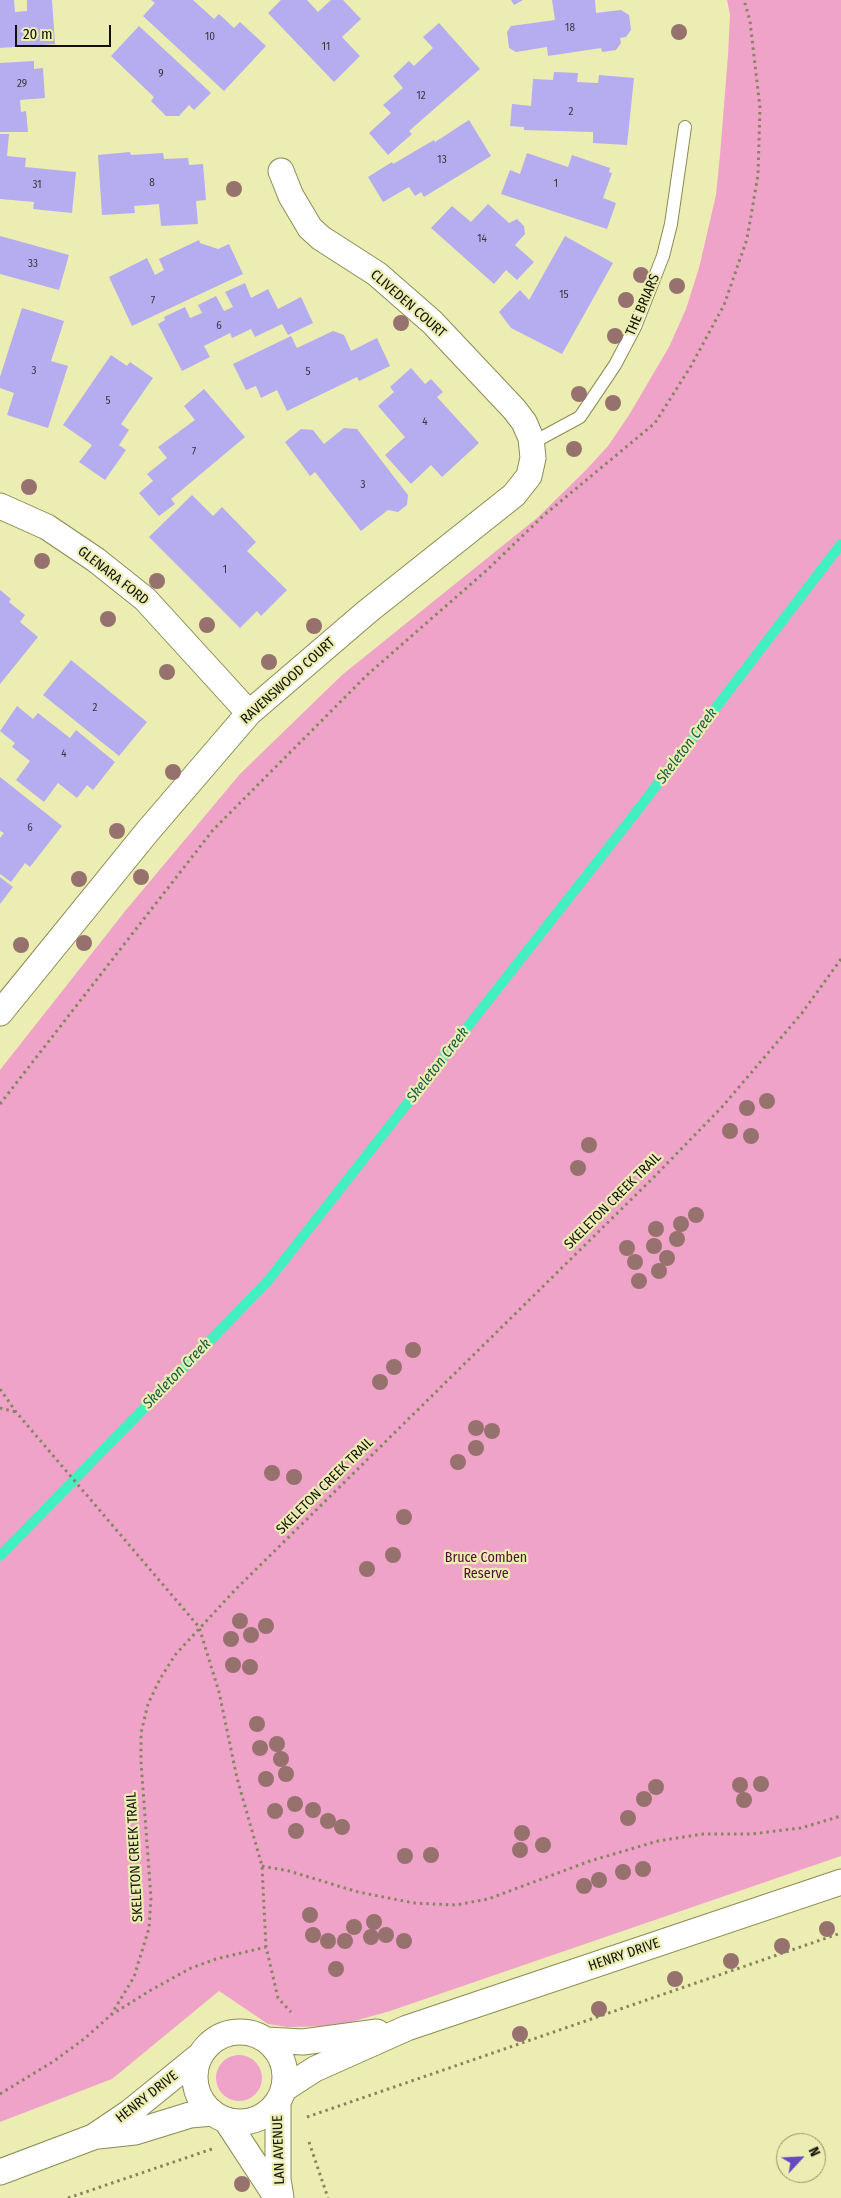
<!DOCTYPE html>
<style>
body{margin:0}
#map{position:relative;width:841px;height:2198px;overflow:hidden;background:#ebedb2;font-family:"Fira Sans Condensed",sans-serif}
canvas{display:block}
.north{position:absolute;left:776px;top:2133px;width:50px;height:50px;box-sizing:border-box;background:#ebedb2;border:1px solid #94956b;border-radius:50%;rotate:65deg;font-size:14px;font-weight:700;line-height:20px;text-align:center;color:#110}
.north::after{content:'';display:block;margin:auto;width:18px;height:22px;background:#6549c1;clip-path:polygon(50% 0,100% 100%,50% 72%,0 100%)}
.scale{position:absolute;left:15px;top:25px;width:96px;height:22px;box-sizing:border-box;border:2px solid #110;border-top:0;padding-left:6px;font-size:15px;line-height:18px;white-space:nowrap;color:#110;-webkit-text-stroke:4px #ebedb2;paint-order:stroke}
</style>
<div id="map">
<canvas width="841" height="2198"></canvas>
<div class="north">N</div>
<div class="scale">20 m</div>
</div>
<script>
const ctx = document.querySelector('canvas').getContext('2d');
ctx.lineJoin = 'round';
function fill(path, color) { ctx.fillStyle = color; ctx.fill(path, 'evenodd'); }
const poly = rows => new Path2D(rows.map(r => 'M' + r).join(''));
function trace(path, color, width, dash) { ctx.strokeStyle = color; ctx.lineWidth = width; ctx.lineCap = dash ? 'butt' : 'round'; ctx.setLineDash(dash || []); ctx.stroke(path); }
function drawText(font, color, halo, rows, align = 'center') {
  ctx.font = font + ' "Fira Sans Condensed",sans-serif'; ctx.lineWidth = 4.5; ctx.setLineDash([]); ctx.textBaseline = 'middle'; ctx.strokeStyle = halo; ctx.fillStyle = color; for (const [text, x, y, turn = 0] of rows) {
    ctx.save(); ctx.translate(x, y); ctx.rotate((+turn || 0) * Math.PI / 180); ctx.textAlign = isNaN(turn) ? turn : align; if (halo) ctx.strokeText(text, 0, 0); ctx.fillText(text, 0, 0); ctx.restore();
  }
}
fill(poly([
 [727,0,841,0,841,1856,390,2011,337,2026,287,2027,268,2024,219,1991,112,2079,0,2122,0,1070,126,910,240,774,342,675,537,518,587,469,608,446,629,415,669,347,686,309,699,268,716,195,720,155,728,55,730,15],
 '216 2078a23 23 0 1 1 46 0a23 23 0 1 1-46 0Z'
]), '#f0a3c8');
trace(poly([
 [0,1556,267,1282,630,820,841,544]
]), '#42f0bf', 10);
fill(poly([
 [0,0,14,0,15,12,27,11,27,0,52,0,55,44,0,48],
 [151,0,193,0,214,19,219,14,234,28,240,22,266,46,224,91,143,16,155,3],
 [281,0,307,0,318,12,331,0,343,0,361,19,342,37,360,56,334,82,268,13],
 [511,0,523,0,514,5],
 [552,0,595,0,596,13,621,10,629,15,631,30,626,37,620,38,621,43,616,50,602,52,601,48,548,56,547,47,516,52,509,48,507,32,511,26,555,20],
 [439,23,480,69,409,131,412,134,388,155,369,133,391,113,383,105,403,88,393,76,409,61,414,66,433,48,423,37],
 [139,26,211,93,194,110,189,105,179,116,166,116,151,101,154,97,111,56],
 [34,61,34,69,43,68,45,98,20,100,21,112,26,111,28,132,0,132,0,63],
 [554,72,578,73,577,82,598,83,599,75,634,78,627,145,593,143,593,132,524,130,524,127,510,126,512,104,531,106,533,79,553,80],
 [469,120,491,156,424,197,421,192,415,196,409,187,383,202,368,177,392,162,393,164,434,140,435,142],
 [0,134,9,134,7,156,26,158,25,167,76,172,72,213,33,209,34,202,0,199],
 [130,152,131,155,163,153,164,159,188,158,189,165,203,164,206,200,196,201,198,224,161,226,159,204,134,206,135,213,102,215,98,155],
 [527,153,568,167,572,155,610,168,609,172,612,173,603,198,616,203,607,229,501,194,510,170,520,174],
 [488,204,509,223,517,219,524,226,525,234,515,245,534,262,517,280,506,270,494,284,431,228,452,206,471,222],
 [0,236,69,255,59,290,0,274],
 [565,236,613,263,562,354,511,328,499,312,520,290,529,300],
 [199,240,200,243,218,249,229,244,243,274,132,326,109,277,147,258,155,275,164,270,159,259],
 [245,283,251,298,268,289,278,309,301,297,313,323,288,335,282,324,255,337,251,329,232,338,230,333,204,346,210,357,182,371,158,324,165,320,164,317,185,307,190,318,202,313,198,305,216,296,224,311,233,307,225,292],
 [22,308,64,321,51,361,68,366,48,428,7,415,14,393,0,388,0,377],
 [333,331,344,335,351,351,377,338,390,366,359,381,357,377,287,411,277,390,261,398,256,386,246,390,233,364,291,336,297,348],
 [111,355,127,366,130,362,153,378,121,424,129,430,119,445,126,450,105,480,79,462,92,445,63,425],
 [411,368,425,384,431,379,443,392,437,397,479,443,442,477,431,465,411,484,385,455,405,437,378,406,394,392,390,387],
 [204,389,245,437,171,499,175,504,159,516,139,493,153,481,147,474,167,458,158,447,195,420,184,406],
 [344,428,357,429,408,495,407,505,398,512,388,510,361,531,315,472,310,476,285,442,301,429,313,430,324,444],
 [192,495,213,516,222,507,256,542,247,551,287,590,261,616,257,611,240,628,149,537],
 [0,590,11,599,9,602,25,615,20,622,38,637,0,684],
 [71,660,147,722,119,756,43,695],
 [17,706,33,719,38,713,70,738,76,730,115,762,93,790,87,785,77,798,58,783,44,802,16,780,30,761,12,747,15,743,0,731],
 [0,777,62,826,30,867,25,863,11,882,0,874,0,838,4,833,0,831],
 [0,877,13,887,0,904]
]), '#b5adef');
const service = poly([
 [532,443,580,417,615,365,635,327,663,256,671,224,685,127]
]);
const minor = poly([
 [0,506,47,527,96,560,145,599,249,713],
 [0,1013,147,832,249,713,368,611,514,495,529,476,533,458,531,438,524,422,514,409,432,322,377,274,321,238,310,228,291,196,281,171],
 '195 2077a45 45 0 1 1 90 0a45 45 0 1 1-90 0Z',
 [267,2040,303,2042,377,2032],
 [284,2089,315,2069,407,2028,841,1882],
 [278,2102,278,2179,281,2198],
 [226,2120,277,2198],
 [98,2136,135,2132,190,2115,213,2113],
 [0,2172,93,2137,130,2112,199,2056]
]);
trace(service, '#8b8c54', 14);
trace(minor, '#8b8c54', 27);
trace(poly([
 [0,1104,213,830,367,675,487,570,543,516,655,423,691,366,724,305,747,239,758,175,760,108,750,21,744,0],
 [0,1389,16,1412,199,1627,219,1692,237,1778,262,1866,266,1947,278,1998,291,2012],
 [0,1408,16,1412],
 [262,1866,289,1871,358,1892,414,1903,456,1905,488,1899,590,1861,658,1841,703,1834,751,1834,801,1828,841,1816],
 [111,2015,151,1990,191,1968,216,1959,266,1947],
 [0,2094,54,2061,84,2039,111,2015,134,1977,149,1928,151,1898,141,1762,141,1733,148,1704,160,1679,175,1655,235,1590,654,1177,722,1107,802,1013,841,959],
 [307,2117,841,1933],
 [309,2142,328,2198],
 [68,2198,212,2149]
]), '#85865f', 3, [2.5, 4]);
trace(service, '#fff', 12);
trace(minor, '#fff', 25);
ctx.fillStyle = '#97716e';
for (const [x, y] of [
 [679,32],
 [234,189],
 [641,275],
 [677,286],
 [626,300],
 [401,323],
 [615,336],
 [579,394],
 [613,403],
 [574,449],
 [29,487],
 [42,561],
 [157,581],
 [108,619],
 [207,625],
 [314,626],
 [269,662],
 [167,672],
 [173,772],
 [117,831],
 [141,877],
 [79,879],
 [84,943],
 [21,945],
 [767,1101],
 [747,1108],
 [730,1131],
 [751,1136],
 [589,1145],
 [578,1168],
 [696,1215],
 [681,1224],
 [656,1229],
 [677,1239],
 [654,1246],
 [627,1248],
 [667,1258],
 [635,1262],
 [659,1271],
 [639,1281],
 [413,1350],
 [394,1367],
 [380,1382],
 [476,1428],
 [492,1431],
 [476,1448],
 [458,1462],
 [272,1473],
 [294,1477],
 [404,1517],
 [393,1555],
 [367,1569],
 [240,1621],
 [266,1626],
 [251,1635],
 [231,1639],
 [233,1665],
 [250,1667],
 [257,1724],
 [277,1744],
 [260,1748],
 [281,1759],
 [286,1774],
 [266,1779],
 [761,1784],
 [740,1785],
 [656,1787],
 [644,1799],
 [744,1800],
 [295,1804],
 [313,1810],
 [275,1811],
 [628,1818],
 [328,1821],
 [342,1827],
 [296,1831],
 [522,1833],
 [543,1845],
 [520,1850],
 [431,1855],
 [405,1856],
 [643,1869],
 [623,1872],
 [599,1880],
 [584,1886],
 [310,1915],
 [374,1922],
 [354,1927],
 [827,1929],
 [313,1935],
 [386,1935],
 [371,1937],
 [328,1941],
 [345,1941],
 [404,1941],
 [782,1946],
 [731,1961],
 [336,1969],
 [675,1979],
 [599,2009],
 [520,2034],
 [242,2184]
]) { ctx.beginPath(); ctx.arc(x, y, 8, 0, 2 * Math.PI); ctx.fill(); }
drawText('11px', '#3a383c', null, [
 ["18",570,28],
 ["10",210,37],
 ["11",326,47],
 ["9",161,74],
 ["29",22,84],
 ["12",421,96],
 ["2",571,112],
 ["13",442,160],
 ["8",152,183],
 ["1",556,184],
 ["31",37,185],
 ["14",482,239],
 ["33",33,264],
 ["15",564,295],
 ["7",153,301],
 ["6",219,326],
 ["3",34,371],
 ["5",308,372],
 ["5",108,401],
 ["4",425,422],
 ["7",194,452],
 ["3",363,485],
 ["1",225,570],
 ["2",95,708],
 ["4",64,754],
 ["6",30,828]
]);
drawText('14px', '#110', '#ebedb2', [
 ["CLIVEDEN COURT",408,304,41],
 ["THE BRIARS",643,305,-67],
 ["GLENARA FORD",113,576,38],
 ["RAVENSWOOD COURT",288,681,-42],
 ["SKELETON CREEK TRAIL",613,1201,-45],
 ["SKELETON CREEK TRAIL",325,1486,-45],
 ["SKELETON CREEK TRAIL",135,1857,-93],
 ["HENRY DRIVE",624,1955,-19],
 ["HENRY DRIVE",147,2097,-38],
 ["LAN AVENUE",279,2150,-92]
]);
drawText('14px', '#530b37', '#ebedb2', [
 ["Bruce Comben",486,1558],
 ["Reserve",486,1574]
]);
drawText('italic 15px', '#195c48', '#ebedb2', [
 ["Skeleton Creek",687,746,-53],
 ["Skeleton Creek",438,1065,-52],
 ["Skeleton Creek",177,1374,-46]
]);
</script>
